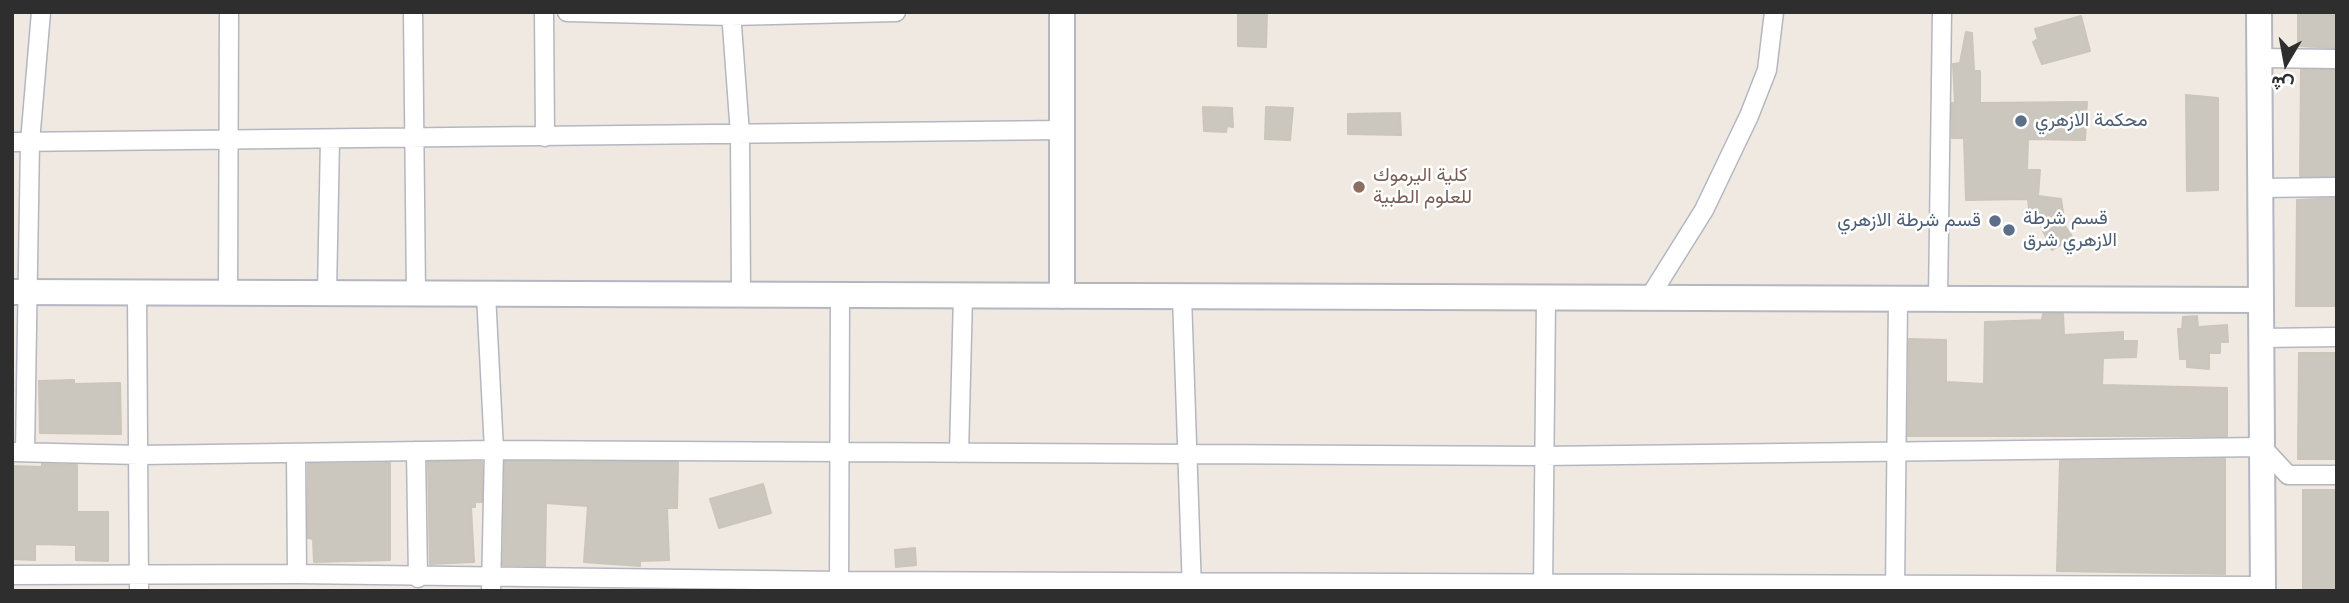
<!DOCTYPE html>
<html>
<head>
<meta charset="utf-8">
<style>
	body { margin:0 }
	#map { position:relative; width:2349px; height:603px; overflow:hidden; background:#efe9e1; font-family:"Space Grotesk",Vazirmatn,sans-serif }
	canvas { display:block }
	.frame { position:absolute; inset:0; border:14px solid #2e2e2e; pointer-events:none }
	.north { position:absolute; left:2251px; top:28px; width:70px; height:70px; -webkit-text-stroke:5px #fff; paint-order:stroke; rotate:190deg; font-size:19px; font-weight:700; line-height:28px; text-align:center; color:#2e2e2e }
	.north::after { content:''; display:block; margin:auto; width:24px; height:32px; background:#2e2e2e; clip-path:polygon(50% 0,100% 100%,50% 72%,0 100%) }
</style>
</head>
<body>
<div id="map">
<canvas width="2349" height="603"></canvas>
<div class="frame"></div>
<div class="north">ش</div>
</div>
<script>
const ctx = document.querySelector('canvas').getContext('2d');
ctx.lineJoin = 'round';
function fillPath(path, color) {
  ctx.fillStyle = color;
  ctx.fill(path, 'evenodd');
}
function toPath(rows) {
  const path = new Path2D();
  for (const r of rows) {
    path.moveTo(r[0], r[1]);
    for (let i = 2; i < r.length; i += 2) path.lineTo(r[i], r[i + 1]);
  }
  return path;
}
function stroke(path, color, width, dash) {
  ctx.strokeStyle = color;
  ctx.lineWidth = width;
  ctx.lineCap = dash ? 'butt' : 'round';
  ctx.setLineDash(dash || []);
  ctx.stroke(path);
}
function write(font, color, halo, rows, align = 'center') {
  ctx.font = font + ' "Space Grotesk",Vazirmatn,sans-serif';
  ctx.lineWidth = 5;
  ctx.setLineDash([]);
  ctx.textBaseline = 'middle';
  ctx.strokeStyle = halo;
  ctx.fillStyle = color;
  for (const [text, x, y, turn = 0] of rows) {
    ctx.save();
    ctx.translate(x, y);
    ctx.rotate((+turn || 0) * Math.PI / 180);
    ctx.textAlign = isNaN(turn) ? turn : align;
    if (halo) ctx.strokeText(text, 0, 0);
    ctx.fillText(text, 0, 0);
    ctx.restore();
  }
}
const building = toPath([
	[1238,12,1267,12,1266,47,1238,46,1238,12],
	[2298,12,2337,12,2337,48,2298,46,2298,12],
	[2081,16,2090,51,2042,64,2033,42,2038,39,2035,29,2081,16],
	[1966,32,1972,33,1974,71,1980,71,1980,103,2087,102,2085,140,2028,139,2027,170,2040,170,2038,196,2061,199,2065,226,2073,238,2052,250,2040,224,2030,221,2028,199,1966,200,1964,138,1952,138,1952,103,1955,103,1953,64,1960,63,1966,32],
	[2301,70,2337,70,2337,176,2300,176,2301,70],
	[2186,95,2218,98,2218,190,2187,191,2186,95],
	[1203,107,1232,108,1233,127,1227,126,1226,132,1204,131,1203,107],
	[1266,107,1293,108,1290,140,1265,139,1266,107],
	[1400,113,1401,135,1348,134,1348,114,1400,113],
	[2337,198,2337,306,2296,306,2297,200,2337,198],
	[2043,314,2063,314,2064,335,2123,332,2123,341,2137,341,2136,357,2103,358,2102,385,2227,388,2227,436,1908,436,1909,339,1946,340,1946,382,1984,384,1985,322,2042,320,2043,314],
	[2197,316,2198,327,2227,325,2228,342,2220,342,2220,353,2209,353,2209,369,2187,367,2187,359,2180,359,2178,329,2182,329,2183,317,2197,316],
	[2299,353,2337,353,2337,459,2298,459,2299,353],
	[74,380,74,384,120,383,121,434,40,433,39,381,74,380],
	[2225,459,2225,574,2057,571,2060,461,2225,459],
	[505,461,678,462,677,508,667,508,669,560,640,561,640,566,584,562,588,506,546,503,545,566,503,565,505,461],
	[428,462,482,462,482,502,475,502,475,507,471,507,474,562,430,564,428,462],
	[390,463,390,560,314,562,313,539,308,538,308,464,390,463],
	[42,464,77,465,77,512,108,512,108,561,76,560,76,545,35,544,35,560,12,559,12,466,42,467,42,464],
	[763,484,771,513,719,528,710,499,763,484],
	[2303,490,2337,490,2337,591,2303,591,2303,490],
	[915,548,916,565,896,567,895,550,915,548]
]);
const street = toPath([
	[413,12,416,294],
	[544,12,545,137],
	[567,12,731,16,896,12],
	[731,12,740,134,741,295],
	[2260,58,2337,59],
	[12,142,1062,130],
	[2260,188,2337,187],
	[137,293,139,591],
	[228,293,229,12],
	[327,293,330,139],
	[486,294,494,450,491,591],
	[1182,296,1192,591],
	[1649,298,1704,210,1749,116,1767,70,1774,12],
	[1938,299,1942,12],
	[2261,338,2337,337],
	[416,451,418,578],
	[12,452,140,455,494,450,1543,456,2262,447,2288,475,2337,475],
	[25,452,30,142,41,12],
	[296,453,297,574],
	[959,453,963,296],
	[12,575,297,574,839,581,2263,586],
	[839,591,840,295],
	[1543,591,1546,298],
	[1895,591,1898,299]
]);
const secondary = toPath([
	[1062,12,1062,296],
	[2259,12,2263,591],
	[12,292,2261,300]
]);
const markers = [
	[2021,121,7,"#5c6f8a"],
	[1359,187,7,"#8d6e63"],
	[1995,221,7,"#5c6f8a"],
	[2009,230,7,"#5c6f8a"]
];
const serviceNames = [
	["محكمة الازهري",2035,121],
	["قسم شرطة",2023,219],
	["الازهري شرق",2023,241],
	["قسم شرطة الازهري",1981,221,"right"]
];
const educationNames = [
	["كلية اليرموك",1373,176],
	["للعلوم الطبية",1373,198]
];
fillPath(building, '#cbc7bf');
stroke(building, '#cbc5ba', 2);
stroke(street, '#b4b7c1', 21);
stroke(secondary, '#b4b7c1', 28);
stroke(street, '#fff', 18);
stroke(secondary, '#fff', 24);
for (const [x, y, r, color] of markers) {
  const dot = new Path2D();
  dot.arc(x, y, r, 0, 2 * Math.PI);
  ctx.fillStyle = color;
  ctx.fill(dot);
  stroke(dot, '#fff', 2.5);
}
write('19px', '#4e5e75', '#fff', serviceNames, 'left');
write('19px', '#785e54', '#fff', educationNames, 'left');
</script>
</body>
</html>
